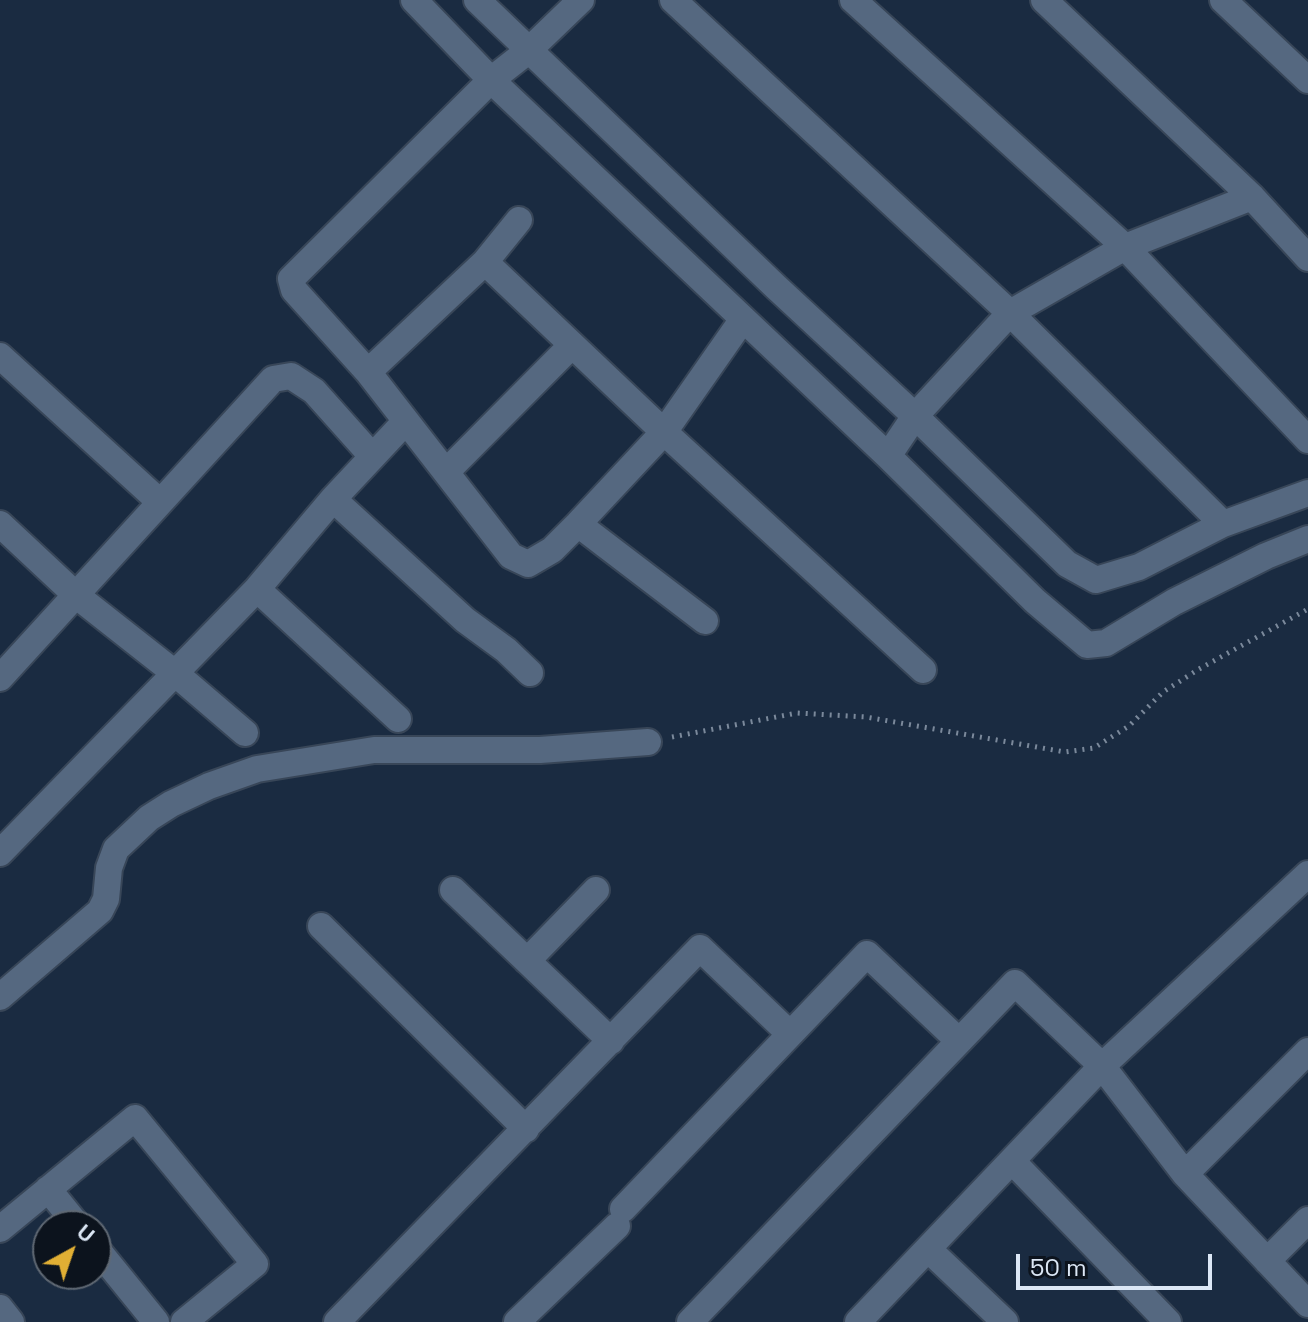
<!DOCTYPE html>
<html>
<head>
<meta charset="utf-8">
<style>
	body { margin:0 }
	#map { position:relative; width:1308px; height:1322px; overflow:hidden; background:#1a2b41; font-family:"Space Grotesk",sans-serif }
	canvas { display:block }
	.north { position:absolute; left:32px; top:1210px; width:80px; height:80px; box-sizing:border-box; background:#0c131d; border:2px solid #5f6873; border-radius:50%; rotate:40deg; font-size:22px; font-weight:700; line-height:32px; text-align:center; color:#dce7f5 }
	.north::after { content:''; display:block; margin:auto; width:28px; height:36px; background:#e1af34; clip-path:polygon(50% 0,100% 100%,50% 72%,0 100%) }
	.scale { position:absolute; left:1016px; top:1254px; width:196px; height:36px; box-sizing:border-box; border:4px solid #dce7f5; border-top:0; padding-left:10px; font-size:24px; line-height:28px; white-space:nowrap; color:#dce7f5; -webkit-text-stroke:6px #0c131d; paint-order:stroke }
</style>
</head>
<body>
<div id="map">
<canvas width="1308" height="1322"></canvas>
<div class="north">U</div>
<div class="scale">50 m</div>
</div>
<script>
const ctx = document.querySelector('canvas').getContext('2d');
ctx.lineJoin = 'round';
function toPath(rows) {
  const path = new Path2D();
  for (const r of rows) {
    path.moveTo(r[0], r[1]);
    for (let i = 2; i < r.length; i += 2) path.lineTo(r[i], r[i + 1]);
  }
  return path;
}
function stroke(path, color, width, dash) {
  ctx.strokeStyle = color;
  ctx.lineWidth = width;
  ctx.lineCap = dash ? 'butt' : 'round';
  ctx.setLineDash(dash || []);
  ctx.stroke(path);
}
const path = toPath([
	[672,737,797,713,866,717,1065,752,1094,748,1129,726,1163,692,1199,669,1308,609]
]);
const street = toPath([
	[414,0,491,80,888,456,1035,601,1087,645,1106,643,1174,602,1266,556,1308,539],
	[477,0,776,287,915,416,1067,564,1096,580,1139,567,1223,524,1308,493],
	[581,0,528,51,491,80,291,279,294,290,368,372,511,556,528,564,552,550,578,524,664,432,743,319],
	[673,0,1010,313,1223,524],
	[853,0,1125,247,1308,440],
	[1044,0,1252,197,1308,258],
	[1223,0,1308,80],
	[485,262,664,432,923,670],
	[0,356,160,502],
	[368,372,485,262,519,220],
	[888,456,915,416,1010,313,1125,247,1252,197],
	[446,472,572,345],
	[333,499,465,620,506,650,530,673],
	[0,524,77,596,176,674,245,733],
	[578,524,705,621],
	[257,589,398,719],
	[0,678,273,379,291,376,314,391,372,456],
	[0,853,257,589,333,499,406,421],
	[453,890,611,1041],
	[321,926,526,1129],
	[527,961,596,890],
	[0,997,100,911,106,899,109,868,116,849,149,818,171,804,209,786,257,769,374,750,540,750,648,742],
	[1012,1161,1168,1322],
	[1185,1174,1308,1051],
	[48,1189,78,1226],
	[623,1209,867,954,959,1041],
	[0,1229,135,1118,255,1264,184,1322],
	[96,1248,156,1322],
	[928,1249,1005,1322],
	[1267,1261,1308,1220],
	[0,1308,11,1322],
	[337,1322,700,948,790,1034],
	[517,1322,617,1226],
	[690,1322,1015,983,1102,1066,1185,1174,1308,1304],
	[858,1322,1102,1066,1308,874]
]);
stroke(street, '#384658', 30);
stroke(path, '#7b899b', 5, [2, 6]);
stroke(street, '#556880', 26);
</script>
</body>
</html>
